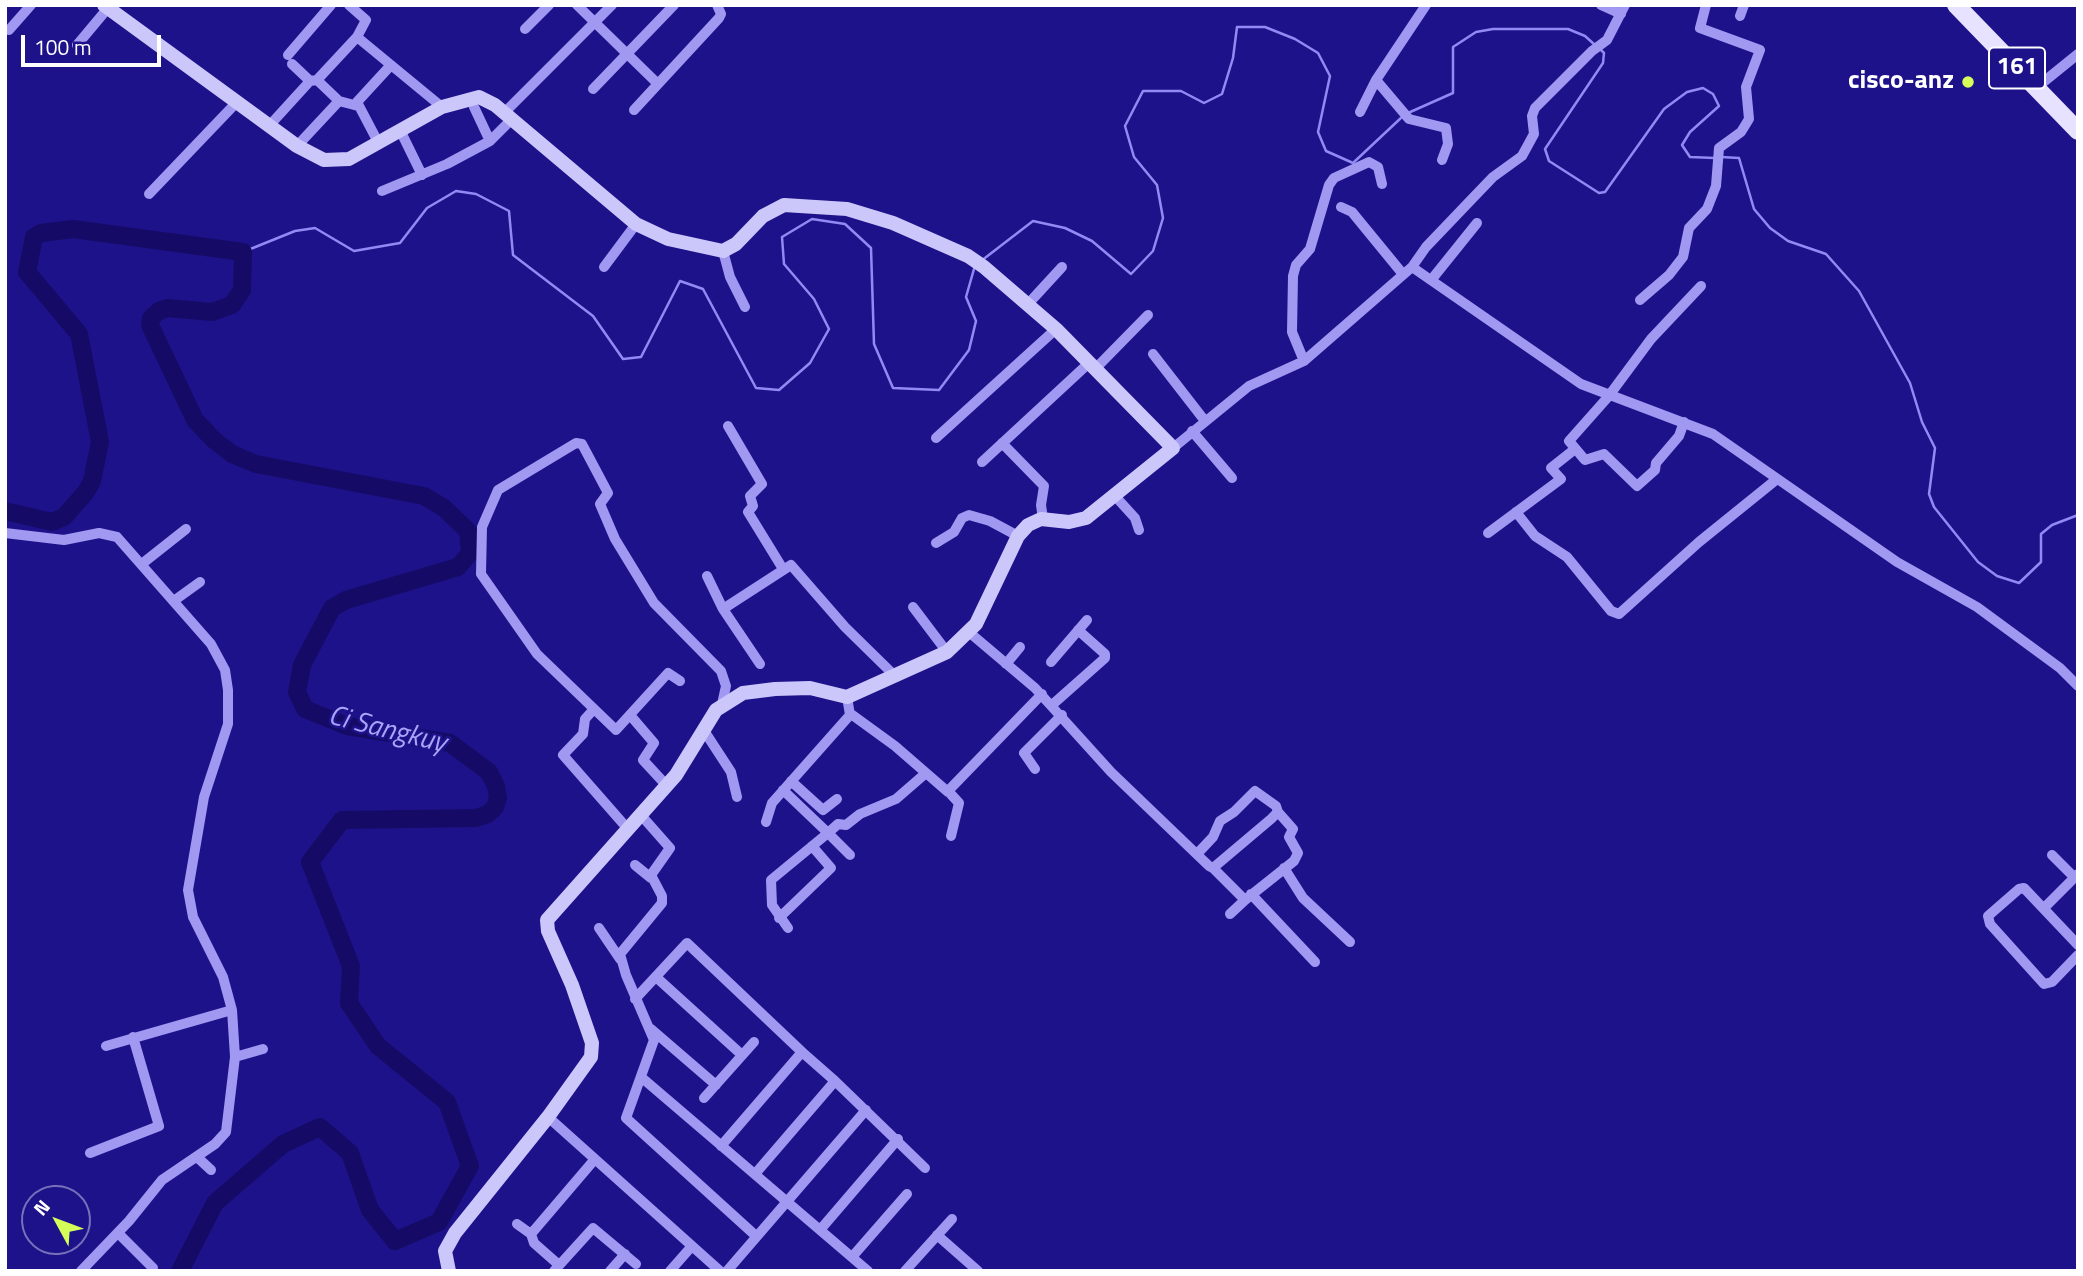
<!DOCTYPE html>
<html>
<head>
<meta charset="utf-8">
<style>
	body { margin:0 }
	#map { position:relative; width:2083px; height:1276px; overflow:hidden; background:#1e128a; font-family:"Titillium Web",sans-serif }
	canvas { display:block }
	.frame { position:absolute; inset:0; border:7px solid #fff; pointer-events:none }
	.north { position:absolute; left:21px; top:1185px; width:70px; height:70px; box-sizing:border-box; background:#1e128a; border:2px solid #7871b9; border-radius:50%; rotate:311deg; font-size:19px; font-weight:700; line-height:28px; text-align:center; color:#fff }
	.north::after { content:''; display:block; margin:auto; width:24px; height:32px; background:#d5ff58; clip-path:polygon(50% 0,100% 100%,50% 72%,0 100%) }
	.scale { position:absolute; left:21px; top:35px; width:140px; height:32px; box-sizing:border-box; border:4px solid #fff; border-top:0; padding-left:9px; font-size:21px; line-height:24px; white-space:nowrap; color:#fff; -webkit-text-stroke:5px #1e128a; paint-order:stroke }
</style>
</head>
<body>
<div id="map">
<canvas width="2083" height="1276"></canvas>
<div class="frame"></div>
<div class="north">N</div>
<div class="scale">100 m</div>
</div>
<script>
const ctx = document.querySelector('canvas').getContext('2d');
ctx.lineJoin = 'round';
function toPath(rows) {
  const path = new Path2D();
  for (const r of rows) {
    path.moveTo(r[0], r[1]);
    for (let i = 2; i < r.length; i += 2) path.lineTo(r[i], r[i + 1]);
  }
  return path;
}
function stroke(path, color, width, dash) {
  ctx.strokeStyle = color;
  ctx.lineWidth = width;
  ctx.lineCap = dash ? 'butt' : 'round';
  ctx.setLineDash(dash || []);
  ctx.stroke(path);
}
function write(font, color, halo, rows, align = 'center') {
  ctx.font = font + ' "Titillium Web",sans-serif';
  ctx.lineWidth = 5;
  ctx.setLineDash([]);
  ctx.textBaseline = 'middle';
  ctx.strokeStyle = halo;
  ctx.fillStyle = color;
  for (const [text, x, y, turn = 0] of rows) {
    ctx.save();
    ctx.translate(x, y);
    ctx.rotate((+turn || 0) * Math.PI / 180);
    ctx.textAlign = isNaN(turn) ? turn : align;
    if (halo) ctx.strokeText(text, 0, 0);
    ctx.fillText(text, 0, 0);
    ctx.restore();
  }
}
const stream = toPath([
	[1600,49,1604,53,1603,63,1545,149,1549,161,1599,193,1605,192,1664,109,1687,92,1703,88,1713,94,1719,106,1690,132,1682,145,1690,157,1715,158],
	[1408,113,1453,93,1453,47,1476,32,1493,29,1568,29,1585,36,1595,45],
	[1721,157,1739,158,1754,209,1770,228,1788,241,1826,254,1859,291,1910,383,1922,422,1935,448,1929,494,1934,507,1978,562,1997,576,2019,583,2041,562,2041,534,2052,525,2078,515],
	[243,252,295,231,315,228,354,251,400,243,427,208,456,191,476,194,509,211,513,255,593,316,623,359,641,357,680,281,703,289,756,388,779,390,810,363,829,329,814,299,784,264,782,237,812,219,845,224,871,248,874,344,893,388,939,390,969,350,976,321,966,297,974,269],
	[981,261,1033,221,1065,228,1092,241,1131,274,1153,251,1163,218,1157,185,1134,157,1125,126,1143,91,1181,91,1204,103,1222,94,1233,58,1237,27,1265,27,1295,39,1318,53,1330,76,1318,132,1326,151,1353,163,1402,117]
]);
const river = toPath([
	[5,511,52,522,64,517,86,492,92,481,100,442,79,334,27,272,34,237,41,233,73,229,243,252,242,290,232,305,212,312,167,308,159,311,151,318,150,325,195,420,214,440,232,454,256,464,424,496,444,508,468,531,470,553,458,567,346,600,332,608,302,665,297,692,305,709,347,726,450,743,489,772,496,786,498,798,495,807,488,814,476,818,342,820,310,862,351,966,349,1003,378,1046,447,1102,470,1166,439,1222,395,1241,370,1210,350,1153,320,1127,283,1144,215,1203,180,1271]
]);
const street = toPath([
	[349,5,366,20,357,37],
	[577,5,658,84,719,18,721,14,717,5],
	[1601,5,1621,14],
	[1740,16,1744,5],
	[525,29,549,5],
	[9,30,31,5],
	[77,45,108,8],
	[288,55,331,5],
	[292,64,310,81],
	[317,80,357,37,442,107],
	[1376,80,1409,119,1446,128,1448,144,1442,160],
	[2036,88,2078,54],
	[593,89,674,5],
	[474,107,490,141],
	[634,110,658,84],
	[1360,112,1376,80,1426,5],
	[504,113,612,5],
	[269,126,310,81,317,80,339,101,358,106],
	[400,130,422,175],
	[378,142,357,102,391,65],
	[297,146,339,101],
	[382,191,447,164,490,141,511,120],
	[149,194,236,103],
	[1341,207,1352,212,1402,273],
	[723,251,730,277,745,307],
	[604,267,636,224],
	[1412,267,1426,247,1469,202,1493,177,1522,156,1534,134,1532,116,1535,108,1592,51,1607,40,1625,5],
	[1432,279,1477,223],
	[1640,300,1669,275,1683,257,1689,228,1707,209,1716,186,1719,148,1741,132,1749,119,1746,87,1760,50,1700,28,1706,5],
	[1028,304,1062,267],
	[1153,354,1205,421],
	[1304,361,1292,332,1293,276,1296,265,1310,249,1329,185,1334,178,1369,162,1378,167,1382,184],
	[1097,367,1148,315],
	[1684,422,1679,436,1656,463,1655,470,1637,486,1604,454,1585,460,1569,441,1608,397,1651,339,1701,286],
	[728,426,762,484,750,496,753,506,748,512,783,569],
	[1192,431,1232,478],
	[936,438,1056,329],
	[1002,443,1044,486,1041,505,1043,519],
	[1173,448,1249,386,1304,361,1412,267,1581,384,1713,434,1897,562,1977,607,2060,668,2078,686],
	[982,462,1090,362],
	[1115,496,1135,518,1139,530],
	[1516,512,1535,536,1567,557,1611,611,1619,614,1699,542,1777,479],
	[5,533,64,540,99,533,117,537,211,644,225,670,228,690,228,724,204,797,188,890,193,917,223,977,232,1010,235,1057,226,1132,215,1144,162,1180,129,1221,81,1271],
	[1488,533,1561,479,1551,468,1575,449],
	[936,543,954,532,962,518,969,515,990,521,1018,536],
	[143,563,186,529],
	[707,576,723,609],
	[175,600,200,582],
	[913,607,947,652],
	[970,633,1035,688,1111,772,1209,866,1213,868,1271,819,1278,812,1276,806,1255,791,1234,812,1220,821,1213,837,1197,854],
	[1051,662,1087,620],
	[760,664,723,609,791,565,845,627,896,677],
	[1006,664,1020,647],
	[680,681,668,673,616,730,537,654,481,574,482,527,498,490,576,443,582,444,608,493,600,504,615,539,654,603,721,671,726,686,722,704],
	[1052,705,1105,658,1105,654,1078,630],
	[594,709,585,719,583,734,563,755,627,828],
	[851,714,895,746,948,792],
	[630,715,654,743,643,760,667,786],
	[703,729,731,772,737,797],
	[1035,769,1024,753,1062,715],
	[791,781,823,810,837,799],
	[783,790,828,833,771,880,772,905,788,928],
	[640,814,670,848,651,875,662,896,662,903,620,954,626,975,654,1040,626,1118,756,1236],
	[766,822,772,803,850,715,847,697],
	[951,836,959,803,948,791,1042,694],
	[850,855,828,833,838,824,846,825,860,814,896,799,926,773],
	[2052,855,2074,877],
	[635,865,651,878],
	[1213,868,1245,900,1294,861,1298,853,1289,837,1293,829,1278,812],
	[1284,868,1303,898,1350,942],
	[1251,894,1315,962],
	[2044,908,2078,874],
	[1230,914,1245,900],
	[779,918,831,868,812,846],
	[599,928,620,959],
	[2078,945,2024,888,2019,889,1988,916,1990,924,2044,984,2052,982,2078,955],
	[656,977,742,1055],
	[635,999,687,943,802,1052],
	[651,1029,716,1085],
	[106,1046,232,1010],
	[235,1057,263,1049],
	[641,1077,868,1271],
	[835,1081,925,1168],
	[704,1098,754,1042],
	[548,1117,720,1271],
	[721,1146,802,1052,835,1081,755,1174],
	[90,1153,159,1126,133,1037],
	[197,1157,211,1170],
	[517,1224,531,1234],
	[820,1230,898,1139],
	[118,1233,153,1268],
	[937,1235,978,1271],
	[852,1257,907,1194],
	[559,1265,534,1243,531,1234,595,1159],
	[554,1271,593,1228,636,1264],
	[610,1271,625,1254],
	[670,1271,692,1246],
	[727,1271,866,1110],
	[905,1271,952,1219]
]);
const secondary = toPath([
	[104,5,297,146,324,160,349,159,442,107,479,97,495,105,636,224,668,239,723,251,736,244,763,216,784,205,847,209,893,223,968,256,984,267,1056,329,1173,448,1086,518,1069,522,1041,519,1028,525,1018,536,976,624,947,652,847,697,810,688,775,689,743,693,716,710,676,775,547,920,548,931,572,985,592,1043,591,1057,548,1117,455,1233,445,1251,449,1271]
]);
const primary = toPath([
	[1956,5,2078,131]
]);
const markers = [
	[1968,82,7,"#d5ff58"]
];
const shields = [
	[2017,68,56]
];
const shieldNames = [
	["161",2017,68]
];
const poiNames = [
	["cisco-anz",1954,82]
];
const waterNames = [
	["Ci Sangkuy",387,731,14]
];
stroke(stream, '#928af4', 2.5);
stroke(river, '#150b66', 18);
stroke(street, '#a098f1', 10);
stroke(secondary, '#ccc7fb', 14);
stroke(primary, '#e6e2ff', 18);
for (const [x, y, r, color] of markers) {
  const dot = new Path2D();
  dot.arc(x, y, r, 0, 2 * Math.PI);
  ctx.fillStyle = color;
  ctx.fill(dot);
  stroke(dot, '#1e128a', 2.5);
}
for (const [x, y, w] of shields) {
  const box = new Path2D();
  box.roundRect(x - w / 2, y - 20.5, w, 41, 5);
  ctx.fillStyle = '#1e128a';
  ctx.fill(box);
  stroke(box, '#fff', 2);
}
write('bold 24px', '#fff', null, shieldNames);
write('bold 26px', '#fff', '#1e128a', poiNames, 'right');
write('italic 28px', '#aba4f8', '#1e128a', waterNames);
</script>
</body>
</html>
